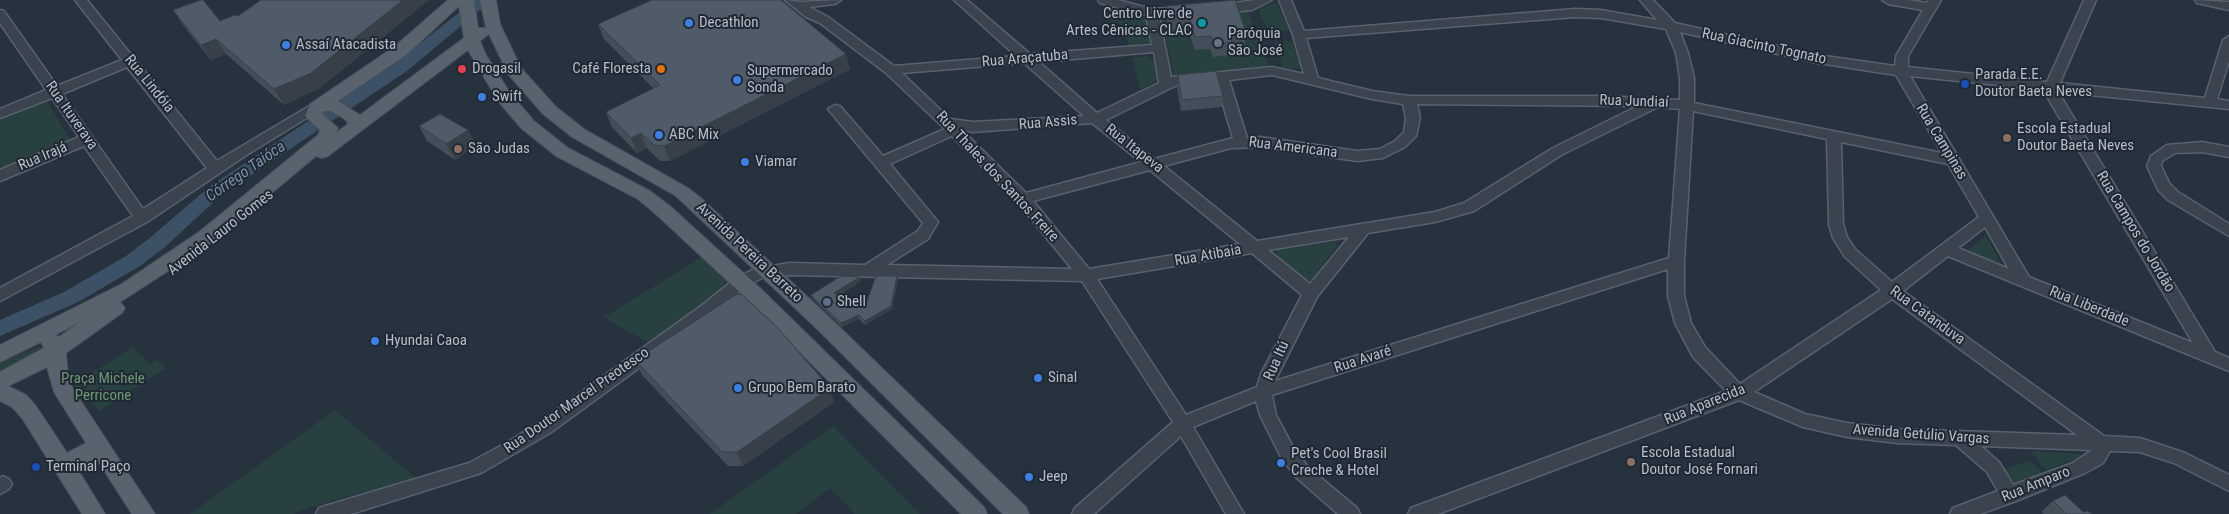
<!DOCTYPE html>
<html>
<head>
<meta charset="utf-8">
<style>
	body { margin:0 }
	canvas { display:block; background:#26323e }
</style>
</head>
<body>
<canvas width="2229" height="514"></canvas>
<script>
const ctx = document.querySelector('canvas').getContext('2d');
ctx.lineJoin = 'round';
function fillPath(path, color) {
  ctx.fillStyle = color;
  ctx.fill(path, 'evenodd');
}
function toPath(rows) {
  const path = new Path2D();
  for (const r of rows) {
    path.moveTo(r[0], r[1]);
    for (let i = 2; i < r.length; i += 2) path.lineTo(r[i], r[i + 1]);
  }
  return path;
}
function stroke(path, color, width, dash) {
  ctx.strokeStyle = color;
  ctx.lineWidth = width;
  ctx.lineCap = dash ? 'butt' : 'round';
  ctx.setLineDash(dash || []);
  ctx.stroke(path);
}
function write(font, color, halo, rows, align = 'center') {
  ctx.font = font + ' "Roboto Condensed",sans-serif';
  ctx.lineWidth = 4;
  ctx.setLineDash([]);
  ctx.textBaseline = 'middle';
  ctx.strokeStyle = halo;
  ctx.fillStyle = color;
  for (const [text, x, y, turn = 0] of rows) {
    ctx.save();
    ctx.translate(x, y);
    ctx.rotate((+turn || 0) * Math.PI / 180);
    ctx.textAlign = isNaN(turn) ? turn : align;
    if (halo) ctx.strokeText(text, 0, 0);
    ctx.fillText(text, 0, 0);
    ctx.restore();
  }
}
const green = toPath([
	[1102,2,1149,15,1154,45,1129,45,1121,24,1107,20],
	[1277,2,1289,31,1268,32,1258,9],
	[1247,10,1269,67,1174,75,1161,16],
	[1292,41,1301,69,1283,68,1275,42],
	[1147,56,1160,67,1163,78,1140,90,1132,58],
	[47,101,71,141,0,171,0,120],
	[1986,236,2001,263,1965,252],
	[1335,242,1337,246,1311,280,1304,280,1276,257,1277,250],
	[703,257,723,275,726,281,719,291,648,343,604,317],
	[40,346,43,349,41,352,0,373,0,362],
	[133,347,150,364,157,360,166,368,99,411,73,385],
	[335,410,417,479,340,498,292,514,190,514],
	[833,426,920,514,855,514,830,488,796,514,710,514],
	[2031,451,2080,454,2083,457,2063,463,2049,470,2042,466],
	[2031,461,2045,476,2013,485,2000,470]
]);
const river = toPath([
	[475,0,492,0,407,71,221,195,165,247,140,266,78,302,0,336,0,320,64,292,126,256,151,237,209,187,395,63,475,0]
]);
const minor = toPath([
	[75,0,87,0,217,161,311,105,321,105,323,108,248,154,147,222,0,301,0,288,133,216,84,146,0,181,0,170,79,137,52,98,0,118,0,109,46,90,0,23,0,10,4,11,57,86,122,60,75,0],
	[127,67,207,168,143,209,62,94,127,67],
	[785,0,801,2,841,0,835,4,809,7,828,17,894,66,1016,56,954,0,967,0,1030,54,1152,45,1146,15,1100,3,1098,0,1118,0,1152,9,1186,7,1192,11,1190,14,1159,16,1171,77,1272,67,1304,74,1293,35,1279,0,1291,0,1304,31,1575,9,1601,10,1657,20,1640,0,1653,0,1675,23,1818,55,1895,66,1896,56,1923,10,1888,4,1882,0,1908,0,1927,3,1929,0,1941,0,1908,56,1908,67,2047,82,2084,0,2096,0,2060,83,2205,98,2223,40,2229,36,2229,61,2217,99,2229,101,2229,109,2060,92,2063,100,2215,352,2229,358,2229,371,1948,256,1903,291,2104,436,2140,438,2185,453,2229,475,2229,491,2174,463,2140,452,2110,451,2103,463,2085,473,2016,501,1980,514,1950,514,1953,508,1998,491,1987,472,1956,445,1897,443,1847,437,1803,427,1739,400,1438,514,1408,514,1411,508,1726,391,1693,357,1675,323,1668,296,1668,269,1272,395,1276,415,1294,449,1309,468,1357,508,1360,514,1338,514,1297,478,1282,459,1260,415,1256,401,1193,427,1244,514,1226,514,1181,436,1094,514,1072,514,1075,508,1173,422,1082,281,790,275,762,278,746,286,713,314,550,433,481,473,351,514,316,514,319,508,325,506,469,463,506,443,538,423,701,306,736,278,754,269,790,263,865,265,918,231,923,223,828,109,835,105,840,106,883,156,945,129,886,73,820,23,806,17,785,0],
	[1575,17,1601,18,1666,29,1676,53,1680,78,1680,100,1604,96,1409,96,1372,91,1318,78,1306,38,1575,17],
	[1680,32,1818,63,1896,75,1942,153,1694,103,1694,78,1688,53,1680,32],
	[1154,52,1159,83,1097,113,1039,62,1154,52],
	[1024,63,1084,116,973,122,950,119,902,73,1024,63],
	[1272,75,1372,99,1403,104,1406,118,1404,132,1395,141,1380,149,1357,151,1260,137,1247,138,1229,80,1272,75],
	[1910,76,2046,90,2049,100,2193,343,2029,277,1910,76],
	[1216,81,1233,138,1154,159,1106,120,1177,85,1216,81],
	[1417,104,1638,106,1553,148,1464,203,1435,212,1257,241,1164,166,1231,148,1260,147,1357,161,1383,158,1405,147,1416,136,1420,118,1417,104],
	[1658,107,1680,109,1669,258,1275,381,1317,297,1368,233,1435,222,1474,211,1563,154,1658,107],
	[1693,111,1827,139,1829,224,1833,238,1845,257,1881,290,1740,384,1705,347,1691,323,1684,296,1684,261,1693,111],
	[1092,123,1141,162,1026,193,962,130,973,132,1092,123],
	[952,136,1018,203,1072,269,887,265,928,239,938,222,890,164,952,136],
	[1841,142,1948,164,1979,217,1892,282,1855,249,1847,237,1843,224,1841,142],
	[1150,170,1240,244,1089,269,1033,201,1150,170],
	[1985,227,2009,269,1958,248,1985,227],
	[1349,237,1310,284,1268,250,1349,237],
	[1252,253,1302,295,1261,374,1257,387,1186,415,1097,279,1252,253],
	[1892,299,2077,435,1897,429,1847,423,1805,414,1754,392,1892,299],
	[1981,446,2092,450,2073,463,2013,485,1999,462,1981,446],
	[1256,0,1272,0,1252,10,1219,13,1213,9,1219,5,1256,0],
	[2195,0,2229,2,2229,10,2197,3,2195,0],
	[2202,142,2229,147,2229,157,2202,152,2175,153,2162,161,2161,166,2169,183,2178,192,2229,224,2229,236,2168,200,2158,190,2147,166,2151,156,2167,145,2202,142],
	[3,476,9,479,12,484,9,489,0,494,0,478,3,476]
]);
const major = toPath([
	[448,0,474,0,478,28,486,28,480,0,496,0,500,24,521,68,555,106,584,129,688,188,701,198,828,316,1026,507,1029,514,1003,514,814,326,676,196,572,137,543,114,508,74,489,34,480,41,486,55,510,93,534,121,568,148,650,191,670,206,761,289,984,507,987,514,961,514,747,299,658,216,638,199,556,156,522,129,498,101,468,50,328,156,322,158,316,156,213,242,120,302,125,308,122,313,66,353,68,376,73,389,155,514,132,514,96,458,77,468,105,514,82,514,22,418,12,407,0,401,0,372,44,348,41,342,0,362,0,345,120,285,199,232,318,135,320,130,305,116,310,104,394,47,448,0],
	[459,6,464,38,360,115,338,101,406,55,459,6],
	[323,111,331,111,346,120,348,124,336,133,338,128,322,114,323,111],
	[80,322,59,337,55,335,80,322],
	[47,367,54,392,86,443,67,453,36,406,26,395,8,386,47,367]
]);
const wall = toPath([
	[1167,6,1246,32,1245,45,1232,47,1231,55,1213,57,1210,49,1195,50,1188,30,1170,31,1167,19],
	[173,10,220,21,238,16,320,88,284,105,226,54,211,60,183,25],
	[598,24,850,69,670,161,660,161,647,148,637,153,612,127,606,112,654,89,604,39],
	[1178,75,1223,96,1222,107,1181,111,1177,87],
	[419,126,468,130,476,145,455,160,427,141],
	[898,279,892,309,865,325,859,319,842,327,812,298,811,295,861,281,838,296,846,302,867,301],
	[635,360,834,402,743,466,728,466,642,375],
	[2053,501,2083,512,2092,514,2044,514,2041,512]
]);
const shadedWall = toPath([
	[403,0,429,0,320,88,284,105,274,89],
	[216,39,226,54,211,60,201,45],
	[846,54,850,69,670,161,664,146],
	[468,130,476,145,455,160,446,144],
	[641,133,647,148,637,153,631,138],
	[897,276,898,279,892,309,865,325,865,321],
	[860,277,861,281,835,297,834,293],
	[859,315,859,319,842,327,841,323],
	[830,388,834,402,743,466,737,452]
]);
const building = toPath([
	[201,0,203,0,220,21,235,15,238,16,261,0,403,0,311,73,274,89,216,39,201,45,173,10,201,0],
	[652,0,781,0,846,54,664,146,654,145,641,133,631,138,606,112,660,85,598,24,652,0],
	[1235,0,1246,32,1229,34,1232,42,1214,44,1211,36,1195,37,1189,16,1170,18,1167,6,1235,0],
	[1216,71,1223,96,1182,100,1178,75,1216,71],
	[440,114,468,130,446,144,419,126,440,114],
	[841,276,860,277,834,293,846,302,867,301,876,276,897,276,891,306,865,321,859,315,841,323,811,295,841,276],
	[737,294,742,295,777,327,830,388,737,452,722,452,635,360,737,294],
	[2065,495,2083,512,2088,511,2092,514,2067,514,2053,501,2065,495]
]);
const markers = [
	[689,23,5,"#3f7fe0"],
	[1202,23,5,"#0f9aa8"],
	[1218,43,5,"#6b7280"],
	[286,45,5,"#3f7fe0"],
	[462,69,5,"#e0444e"],
	[661,69,5,"#e8710a"],
	[737,80,5,"#3f7fe0"],
	[1965,84,5,"#1a4fb4"],
	[482,97,5,"#3f7fe0"],
	[659,135,5,"#3f7fe0"],
	[2007,138,5,"#8d6e63"],
	[458,149,5,"#8d6e63"],
	[745,162,5,"#3f7fe0"],
	[827,302,5,"#5c6f8a"],
	[375,341,5,"#3f7fe0"],
	[1038,378,5,"#3f7fe0"],
	[738,388,5,"#3f7fe0"],
	[1631,462,5,"#8d6e63"],
	[1281,463,5,"#3f7fe0"],
	[36,467,5,"#1a4fb4"],
	[1029,477,5,"#3f7fe0"]
];
const poiNames = [
	["Centro Livre de",1192,14,"right"],
	["Artes Cênicas - CLAC",1192,31,"right"],
	["Decathlon",699,23],
	["Paróquia",1228,34],
	["São José",1228,51],
	["Assaí Atacadista",296,45],
	["Drogasil",472,69],
	["Café Floresta",651,69,"right"],
	["Supermercado",747,71],
	["Sonda",747,88],
	["Parada E.E.",1975,75],
	["Doutor Baeta Neves",1975,92],
	["Swift",492,97],
	["Escola Estadual",2017,129],
	["Doutor Baeta Neves",2017,146],
	["ABC Mix",669,135],
	["São Judas",468,149],
	["Viamar",755,162],
	["Shell",837,302],
	["Hyundai Caoa",385,341],
	["Sinal",1048,378],
	["Grupo Bem Barato",748,388],
	["Escola Estadual",1641,453],
	["Doutor José Fornari",1641,470],
	["Pet's Cool Brasil",1291,454],
	["Creche & Hotel",1291,471],
	["Terminal Paço",46,467],
	["Jeep",1039,477]
];
const streetNames = [
	["Rua Giacinto Tognato",1764,47,12],
	["Rua Araçatuba",1025,59,-5],
	["Rua Lindóia",149,84,51],
	["Rua Jundiaí",1634,102,2],
	["Rua Ituverava",71,116,55],
	["Rua Assis",1048,123,-5],
	["Rua Campinas",1941,142,59],
	["Rua Americana",1293,148,7],
	["Rua Itapeva",1134,149,38],
	["Rua Irajá",43,157,-23],
	["Rua Thales dos Santos Freire",997,177,47],
	["Rua Campos do Jordão",2135,232,59],
	["Avenida Lauro Gomes",221,233,-38],
	["Avenida Pereira Barreto",749,253,43],
	["Rua Atibaia",1208,256,-10],
	["Rua Liberdade",2089,307,22],
	["Rua Catanduva",1927,316,36],
	["Rua Avaré",1363,360,-18],
	["Rua Itú",1277,361,-66],
	["Rua Doutor Marcel Preotesco",577,401,-35],
	["Rua Aparecida",1705,405,-22],
	["Avenida Getúlio Vargas",1921,435,4],
	["Rua Amparo",2036,485,-22]
];
const parkNames = [
	["Praça Michele",103,379],
	["Perricone",103,396]
];
const waterNames = [
	["Córrego Taióca",246,172,-35]
];
fillPath(green, '#294040');
fillPath(river, '#3c5166');
stroke(minor, '#58616c', 3);
stroke(major, '#464f5a', 2);
fillPath(minor, '#3a434e');
fillPath(major, '#58636e');
fillPath(wall, '#444e59');
fillPath(shadedWall, '#374049');
fillPath(building, '#4f5b68');
stroke(building, '#374049', 1);
for (const [x, y, r, color] of markers) {
  const dot = new Path2D();
  dot.arc(x, y, r, 0, 2 * Math.PI);
  ctx.fillStyle = color;
  ctx.fill(dot);
  stroke(dot, '#1f2833', 2);
}
write('15px', '#b6bec9', '#1f2833', poiNames, 'left');
write('15px', '#b6bec9', '#1f2833', streetNames);
write('15px', '#6e9875', '#1f2833', parkNames);
write('italic 16px', '#7891aa', '#1f2833', waterNames);
</script>
</body>
</html>
